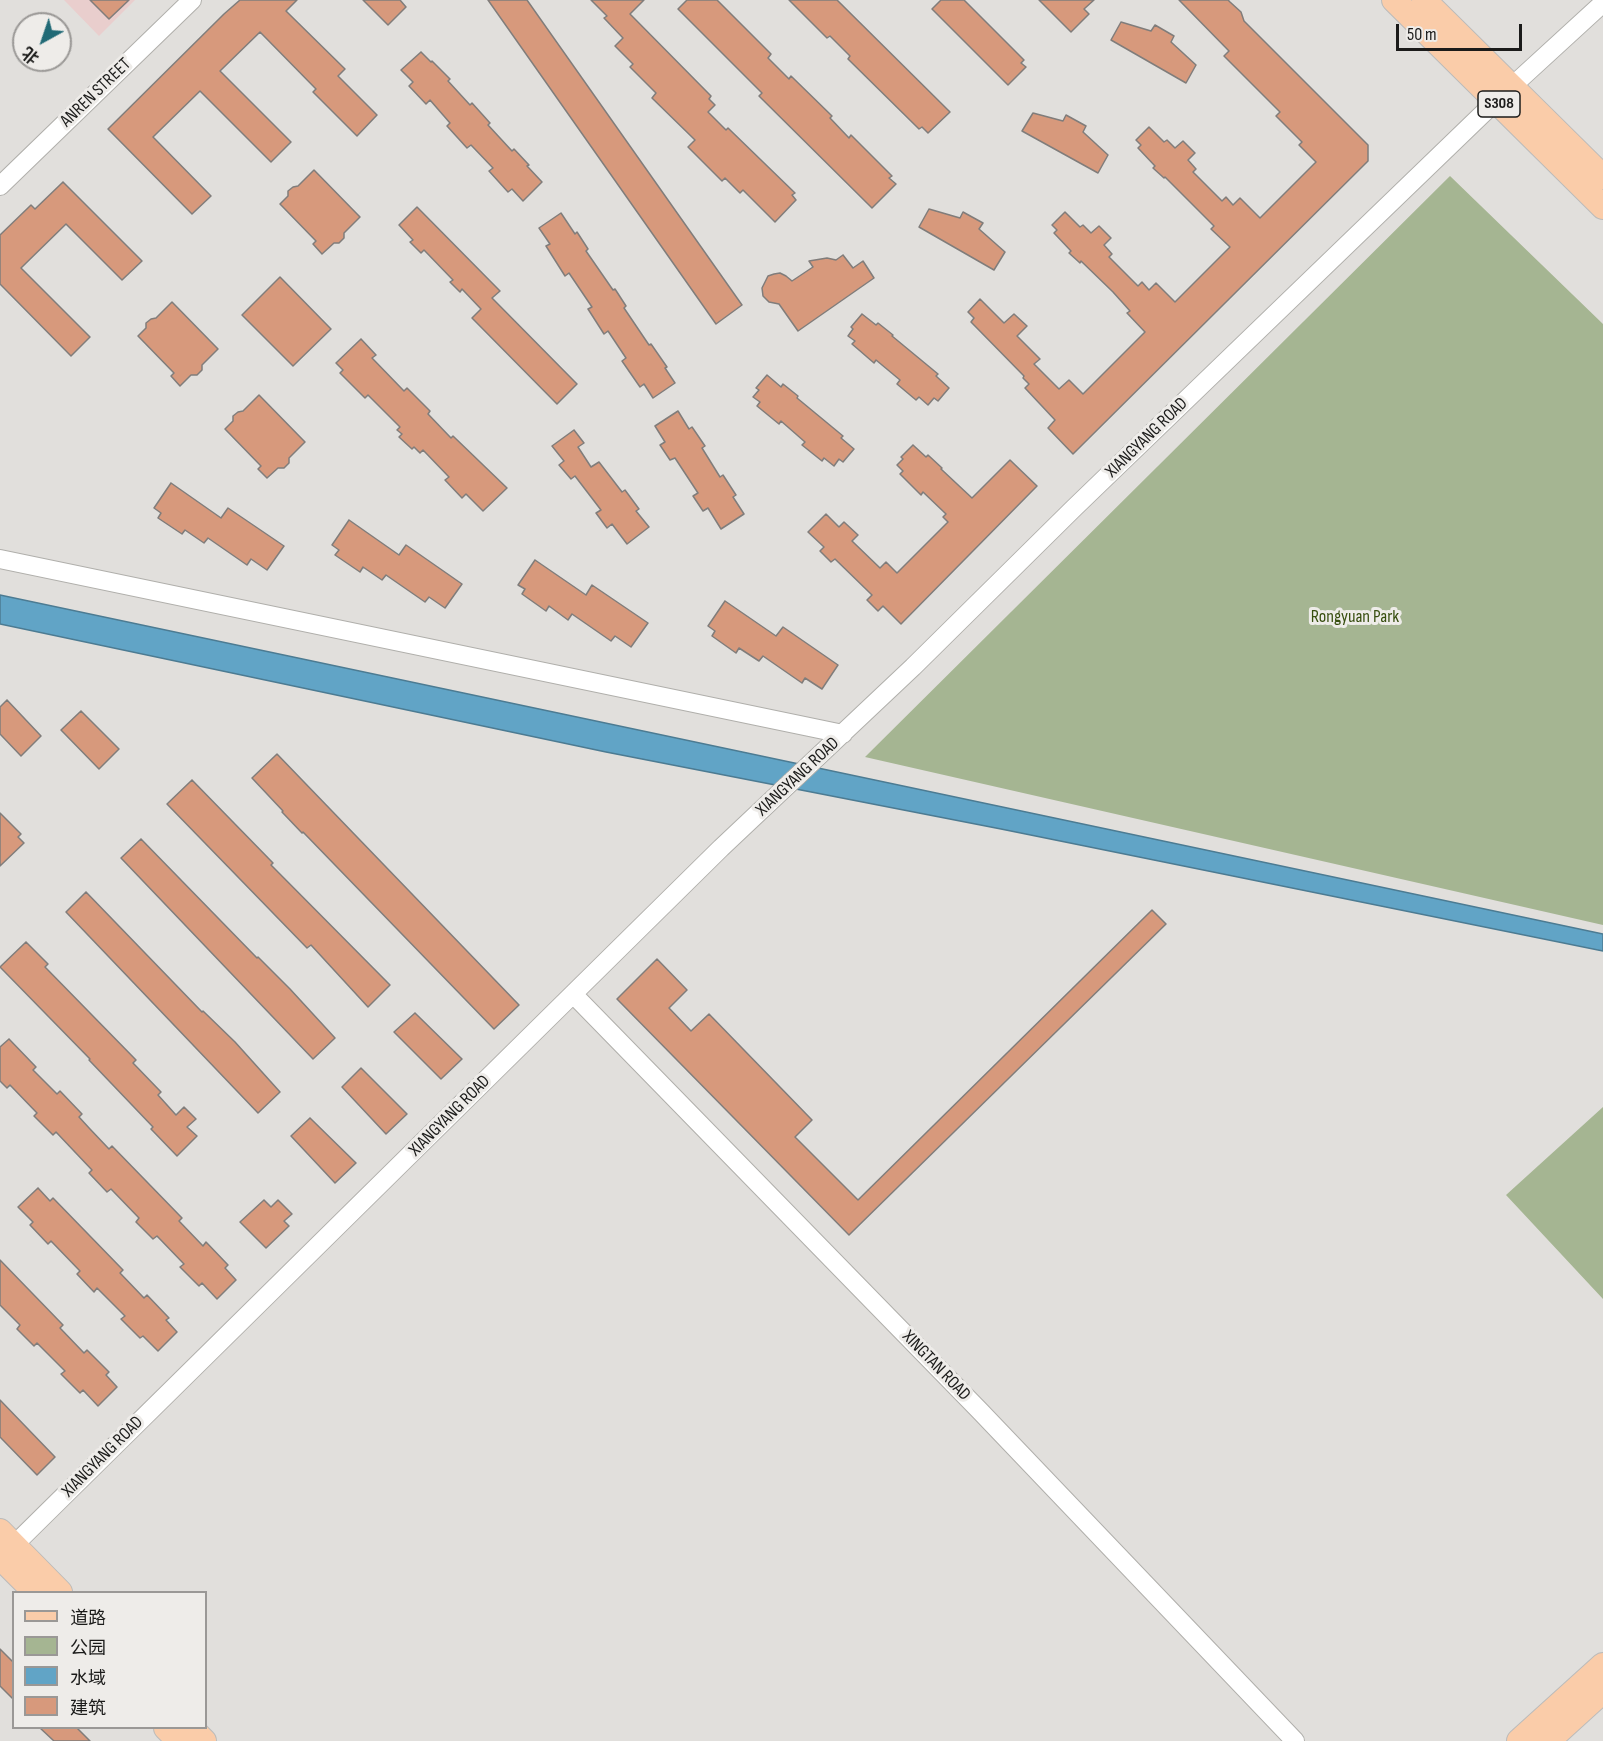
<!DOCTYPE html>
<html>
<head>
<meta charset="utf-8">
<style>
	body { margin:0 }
	#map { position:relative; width:1603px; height:1741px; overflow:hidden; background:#e1dfdc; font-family:"Sofia Sans Condensed","Noto Sans SC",sans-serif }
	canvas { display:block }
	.legend { position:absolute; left:12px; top:1591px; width:195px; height:138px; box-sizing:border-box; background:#eeece9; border:2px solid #9a9896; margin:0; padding:8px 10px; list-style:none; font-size:18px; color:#1b1b1a }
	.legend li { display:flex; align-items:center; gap:12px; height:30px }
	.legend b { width:30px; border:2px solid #9a9896 }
	.north { position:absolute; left:12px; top:12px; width:60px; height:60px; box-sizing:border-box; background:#eeece9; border:2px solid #9a9896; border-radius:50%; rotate:220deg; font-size:16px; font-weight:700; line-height:24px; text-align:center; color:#1b1b1a }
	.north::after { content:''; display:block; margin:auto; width:21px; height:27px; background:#216a76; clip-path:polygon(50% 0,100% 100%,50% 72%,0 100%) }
	.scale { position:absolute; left:1396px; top:24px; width:126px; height:27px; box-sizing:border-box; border:3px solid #1b1b1a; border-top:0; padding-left:8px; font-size:18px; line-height:21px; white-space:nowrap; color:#1b1b1a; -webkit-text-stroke:4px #eeece9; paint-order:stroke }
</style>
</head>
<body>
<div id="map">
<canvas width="1603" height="1741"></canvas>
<ul class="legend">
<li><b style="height:8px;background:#facca9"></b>道路</li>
<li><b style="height:16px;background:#a5b592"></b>公园</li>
<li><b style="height:16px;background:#61a4c6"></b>水域</li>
<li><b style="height:16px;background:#d7997c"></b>建筑</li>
</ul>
<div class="north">北</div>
<div class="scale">50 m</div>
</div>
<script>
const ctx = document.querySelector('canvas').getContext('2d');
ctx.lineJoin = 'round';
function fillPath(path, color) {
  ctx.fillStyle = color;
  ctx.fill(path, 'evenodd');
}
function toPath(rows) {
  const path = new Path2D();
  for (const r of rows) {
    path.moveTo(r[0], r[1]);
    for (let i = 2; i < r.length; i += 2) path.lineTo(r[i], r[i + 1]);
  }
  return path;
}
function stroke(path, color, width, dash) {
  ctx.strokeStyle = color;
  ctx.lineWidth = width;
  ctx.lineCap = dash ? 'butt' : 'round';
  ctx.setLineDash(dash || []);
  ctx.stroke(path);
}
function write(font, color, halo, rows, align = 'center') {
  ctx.font = font + ' "Sofia Sans Condensed",sans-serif';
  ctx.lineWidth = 6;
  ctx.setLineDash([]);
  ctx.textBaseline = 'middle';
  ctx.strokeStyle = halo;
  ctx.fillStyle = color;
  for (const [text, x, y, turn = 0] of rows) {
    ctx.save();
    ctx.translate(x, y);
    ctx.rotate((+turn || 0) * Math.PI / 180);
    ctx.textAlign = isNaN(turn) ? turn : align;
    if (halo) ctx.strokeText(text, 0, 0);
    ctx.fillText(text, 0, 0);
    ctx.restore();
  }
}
const education = toPath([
	[64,0,135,0,99,36]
]);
const green = toPath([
	[1450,176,1603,324,1603,925,865,757],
	[1603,1107,1603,1299,1506,1195]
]);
const water = toPath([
	[0,595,1603,934,1603,951,1001,829,606,752,0,624,0,595]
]);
const building = toPath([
	[90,0,129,0,109,19,90,0],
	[240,0,297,0,286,11,345,69,338,76,377,115,357,136,313,92,316,89,260,32,220,71,291,142,271,162,200,91,153,137,211,196,192,214,108,129,224,14,240,0],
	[363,0,400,0,406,7,388,25,363,0],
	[488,0,527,0,742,305,716,324,488,0],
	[591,0,644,0,630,14,711,96,709,99,715,105,708,112,726,130,728,128,795,193,792,195,796,200,775,222,743,190,740,193,725,178,722,181,688,147,695,140,652,98,656,93,630,67,633,64,615,46,623,38,604,18,607,16,591,0],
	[687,0,717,0,771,54,768,58,789,79,791,76,832,116,830,118,849,138,851,135,892,176,889,178,896,184,872,208,759,96,762,93,678,9,687,0],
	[789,0,837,0,950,112,928,133,922,127,919,129,848,59,850,56,830,36,827,38,789,0],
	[941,0,964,0,1024,60,1021,63,1026,67,1008,85,932,9,941,0],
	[1039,0,1094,0,1084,9,1089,14,1071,32,1039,0],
	[1179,0,1228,0,1230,2,1241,12,1244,21,1368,145,1368,161,1073,454,1048,428,1055,420,1025,388,1029,384,1023,378,1024,376,971,322,974,318,968,312,980,299,1004,323,1014,314,1027,326,1017,336,1040,359,1034,364,1059,389,1069,380,1083,394,1145,332,1127,313,1130,311,1113,292,1081,261,1080,263,1069,253,1071,251,1054,233,1057,230,1052,225,1065,212,1080,227,1083,225,1091,233,1099,226,1111,238,1104,245,1112,254,1109,257,1138,286,1142,282,1149,290,1156,283,1175,302,1230,247,1211,229,1214,226,1165,177,1164,178,1153,168,1155,166,1138,148,1141,145,1136,140,1149,127,1164,142,1167,140,1175,148,1183,141,1195,153,1188,160,1196,169,1193,172,1222,201,1226,197,1233,205,1240,198,1260,218,1316,162,1299,145,1302,142,1276,116,1280,112,1224,56,1229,51,1179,0],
	[1121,22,1151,31,1155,25,1174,36,1171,42,1196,65,1186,83,1111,40,1121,22],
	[421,52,431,62,432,61,450,79,448,81,470,105,472,103,490,123,488,125,512,151,514,149,529,165,527,166,542,182,523,201,512,189,508,192,489,171,493,168,471,145,467,148,447,126,450,123,430,100,426,104,409,86,413,82,401,70,421,52],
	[1033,113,1063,121,1066,115,1086,126,1083,132,1108,155,1098,173,1022,131,1033,113],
	[314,170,360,217,344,233,344,238,339,243,334,243,322,254,313,244,316,241,280,204,288,196,288,191,293,187,298,186,314,170],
	[63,182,142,261,122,280,66,224,21,268,90,337,71,356,0,284,0,235,31,205,35,209,63,182],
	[417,207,500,291,492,298,577,384,557,404,472,318,481,309,462,289,460,292,450,282,453,280,424,250,421,253,410,242,413,240,399,225,417,207],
	[929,209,960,218,963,212,983,223,979,229,1005,252,994,270,919,227,929,209],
	[561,213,575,234,577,232,588,249,586,251,613,290,615,289,626,306,624,308,649,345,651,344,667,367,665,368,675,383,653,398,644,384,640,387,622,361,626,358,608,331,604,334,588,309,592,307,569,273,565,276,546,246,550,244,539,228,561,213],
	[843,255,853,268,863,261,874,278,798,331,779,304,769,302,763,296,762,288,768,276,774,274,780,273,786,276,792,281,813,267,809,261,827,258,836,260,843,255],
	[280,277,331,329,293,366,242,315,280,277],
	[172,302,218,349,202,365,202,370,197,375,191,375,180,386,171,376,174,373,138,336,146,328,146,323,151,319,156,318,172,302],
	[862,314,876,325,878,323,893,335,892,336,938,374,936,376,949,388,938,401,934,398,928,405,919,397,916,400,897,384,900,380,876,360,874,363,852,344,855,341,848,336,853,329,851,327,862,314],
	[361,339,376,355,372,358,404,391,407,388,430,411,428,414,451,438,453,436,507,488,483,511,466,494,462,498,445,480,449,477,423,450,420,453,414,447,412,449,399,437,402,434,397,430,400,427,368,395,365,398,340,373,343,370,336,363,361,339],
	[767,375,781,387,783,384,798,396,797,398,843,436,841,438,854,449,843,462,839,459,834,466,824,458,822,461,802,445,805,442,781,421,779,424,757,406,760,402,753,397,759,390,756,388,767,375],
	[259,395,305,442,289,458,289,463,284,468,278,468,267,478,258,469,261,466,225,429,233,421,233,416,238,412,243,411,259,395],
	[678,411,689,429,692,427,705,446,702,448,720,477,723,475,736,495,733,497,744,514,721,529,708,508,703,511,693,496,698,493,675,458,670,460,660,445,665,442,655,426,678,411],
	[574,430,584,443,578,447,591,467,599,462,622,492,625,490,639,509,636,511,649,527,627,544,612,524,607,528,596,513,601,510,575,476,571,479,559,465,564,461,552,446,574,430],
	[913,445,926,457,928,455,942,468,941,469,972,498,1010,460,1037,486,901,624,883,606,878,611,867,600,872,595,835,559,831,562,820,551,824,547,808,532,826,514,839,527,844,522,858,535,852,541,880,568,886,562,897,573,948,522,943,517,946,514,923,492,921,495,900,474,903,471,897,465,903,459,901,457,913,445],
	[171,483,221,518,228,508,284,546,267,570,251,559,247,565,208,538,204,543,185,530,182,534,158,518,161,513,154,508,171,483],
	[349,520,399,555,406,545,462,584,445,608,429,597,425,602,386,575,382,580,363,567,360,572,335,555,339,550,332,545,349,520],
	[535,560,586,595,592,585,648,623,631,647,615,636,611,641,572,614,568,620,549,606,546,611,522,594,525,589,518,585,535,560],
	[725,601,776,636,783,627,838,665,822,689,805,678,802,683,763,656,759,661,739,648,736,653,712,636,715,631,708,626,725,601],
	[7,700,41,736,21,756,0,734,0,707,7,700],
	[81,711,119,749,99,769,61,730,81,711],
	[277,754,519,1005,494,1029,303,832,302,833,282,812,283,811,252,778,277,754],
	[192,780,273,863,271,865,390,985,368,1007,311,945,307,948,167,804,192,780],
	[0,813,21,834,18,837,24,843,0,866,0,813],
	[141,839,257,958,258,957,290,989,335,1038,313,1059,121,858,141,839],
	[86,892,202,1012,203,1011,235,1042,280,1092,258,1113,66,912,86,892],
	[1152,910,1166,924,849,1235,617,999,657,959,687,990,669,1008,691,1031,709,1014,812,1120,795,1137,858,1200,1152,910],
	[26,942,48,964,45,967,136,1060,133,1063,161,1092,158,1095,176,1115,184,1107,196,1119,187,1127,197,1136,177,1156,151,1129,153,1127,89,1060,90,1059,0,967,26,942],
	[415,1013,462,1059,441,1079,394,1032,415,1013],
	[9,1039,36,1067,33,1070,57,1094,60,1091,82,1114,79,1117,90,1129,109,1149,112,1146,182,1218,179,1221,203,1246,206,1242,228,1265,225,1268,236,1280,217,1299,202,1283,199,1286,180,1267,184,1264,157,1236,153,1239,136,1222,139,1218,111,1189,107,1192,89,1173,92,1170,56,1132,53,1135,34,1116,37,1113,10,1085,7,1088,0,1081,0,1047,9,1039],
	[361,1068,407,1114,386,1134,342,1087,361,1068],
	[310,1118,356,1163,335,1183,291,1136,310,1118],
	[38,1188,50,1201,53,1198,123,1270,120,1273,144,1298,147,1295,169,1318,166,1320,177,1332,158,1351,143,1336,140,1338,121,1319,125,1316,97,1288,94,1292,77,1274,80,1271,51,1241,48,1244,30,1225,33,1222,18,1207,38,1188],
	[264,1200,271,1207,278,1200,292,1214,284,1221,289,1226,266,1248,240,1222,264,1200],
	[0,1260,63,1325,60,1328,84,1353,87,1350,109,1372,106,1375,117,1387,98,1406,83,1390,80,1393,61,1374,65,1371,37,1343,34,1346,17,1329,20,1325,0,1305,0,1260],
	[0,1400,55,1457,37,1475,0,1437,0,1400],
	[0,1649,14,1663,14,1700,0,1686,0,1649],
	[40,1728,77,1728,90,1741,54,1741,40,1728]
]);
const minor = toPath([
	[0,186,192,0],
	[0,559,843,734],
	[573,994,980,1411,1295,1741],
	[6,1553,721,848,913,667,1074,508,1496,101,1603,3]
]);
const major = toPath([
	[1394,0,1603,207],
	[1424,0,1603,177],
	[0,1531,60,1592],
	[0,1557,35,1592],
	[166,1728,179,1741],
	[191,1728,204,1741],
	[1519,1741,1603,1665],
	[1548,1741,1603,1691]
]);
const shields = [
	[1499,104,42]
];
const shieldNames = [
	["S308",1499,104]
];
const streetNames = [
	["ANREN STREET",96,93,-44],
	["XIANGYANG ROAD",1147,438,-44],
	["XIANGYANG ROAD",798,777,-43],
	["XIANGYANG ROAD",450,1116,-45],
	["XINGTAN ROAD",936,1366,46],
	["XIANGYANG ROAD",103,1457,-45]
];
const parkNames = [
	["Rongyuan Park",1355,617]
];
fillPath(education, '#e9cecd');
fillPath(green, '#a5b592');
fillPath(water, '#61a4c6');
stroke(water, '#4c7b92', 1.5);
fillPath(building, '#d7997c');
stroke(building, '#807d7b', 1.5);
stroke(minor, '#b0afab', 20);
stroke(major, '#bbbbba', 26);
stroke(minor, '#fff', 18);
stroke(major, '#facca9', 24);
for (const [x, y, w] of shields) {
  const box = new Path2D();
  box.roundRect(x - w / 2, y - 13, w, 26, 4.5);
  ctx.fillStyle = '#eeece9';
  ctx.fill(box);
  stroke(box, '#1b1b1a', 1.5);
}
write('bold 16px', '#1b1b1a', null, shieldNames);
write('18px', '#1b1b1a', '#eeece9', streetNames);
write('18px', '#384f10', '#eeece9', parkNames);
</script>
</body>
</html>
